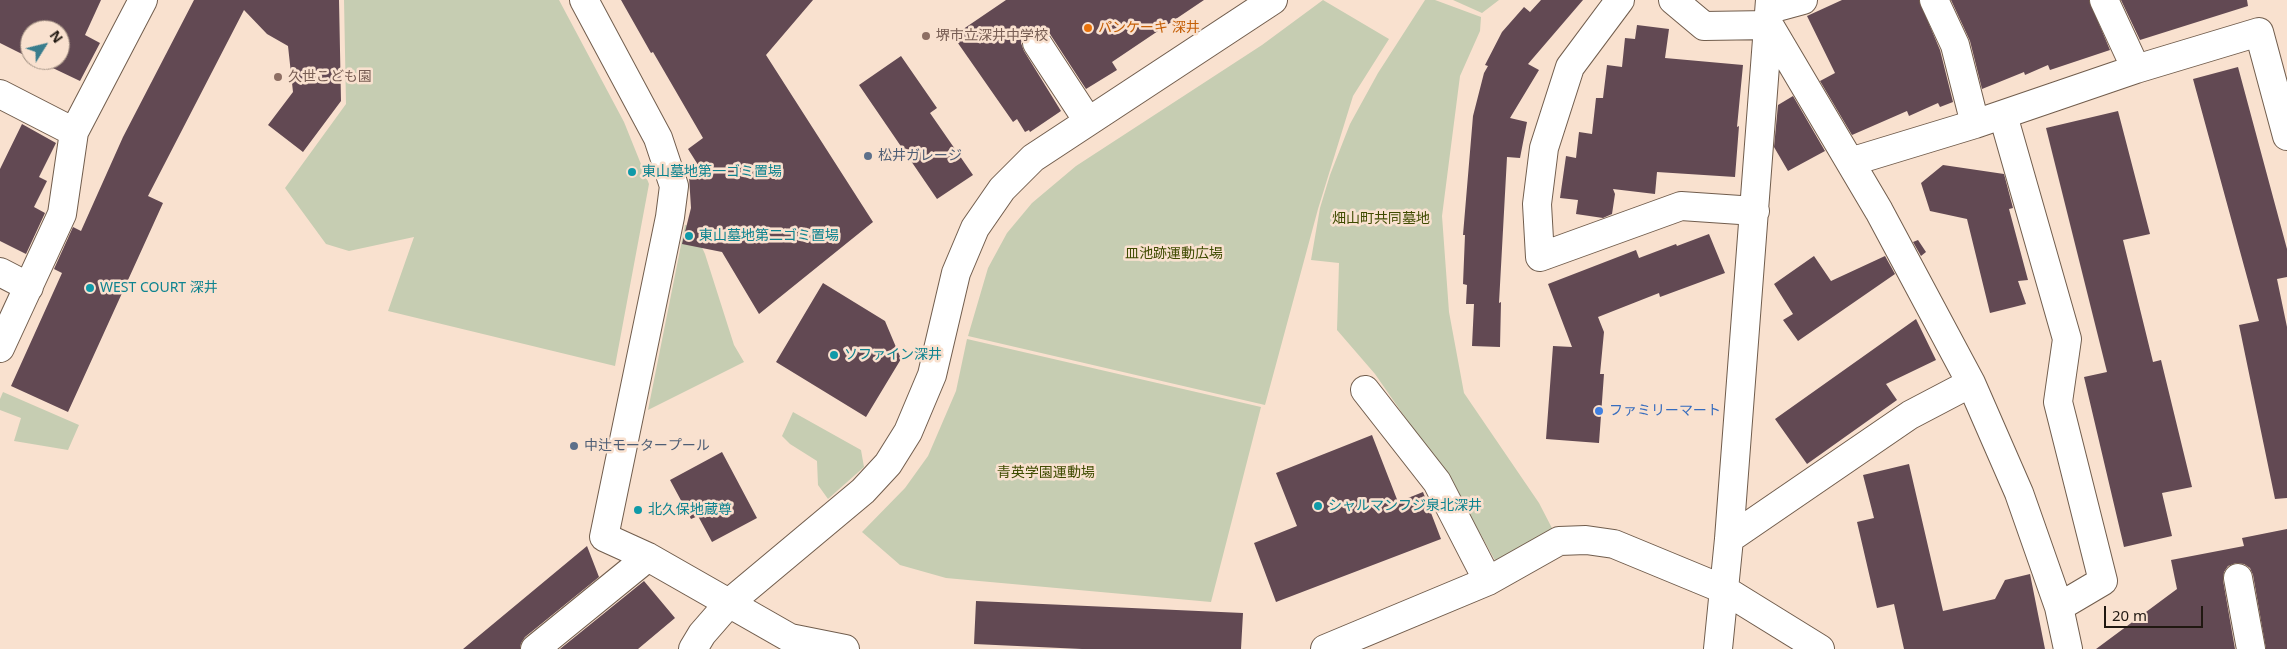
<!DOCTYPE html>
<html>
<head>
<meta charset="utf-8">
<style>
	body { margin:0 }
	#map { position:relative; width:2287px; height:649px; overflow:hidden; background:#f9e1cf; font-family:"Noto Sans",sans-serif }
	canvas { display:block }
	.north { position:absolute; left:20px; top:20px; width:50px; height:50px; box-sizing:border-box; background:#f9e1cf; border:1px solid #a29183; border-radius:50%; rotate:54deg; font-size:14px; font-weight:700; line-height:20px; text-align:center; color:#201811 }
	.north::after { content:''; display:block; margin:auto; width:18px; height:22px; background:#397d8d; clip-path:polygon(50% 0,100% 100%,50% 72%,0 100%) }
	.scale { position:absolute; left:2104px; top:606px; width:99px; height:22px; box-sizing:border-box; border:2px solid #201811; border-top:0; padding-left:6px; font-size:15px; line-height:18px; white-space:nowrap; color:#201811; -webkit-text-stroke:4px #f9e1cf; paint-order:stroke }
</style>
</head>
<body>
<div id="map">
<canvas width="2287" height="649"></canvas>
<div class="north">N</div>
<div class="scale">20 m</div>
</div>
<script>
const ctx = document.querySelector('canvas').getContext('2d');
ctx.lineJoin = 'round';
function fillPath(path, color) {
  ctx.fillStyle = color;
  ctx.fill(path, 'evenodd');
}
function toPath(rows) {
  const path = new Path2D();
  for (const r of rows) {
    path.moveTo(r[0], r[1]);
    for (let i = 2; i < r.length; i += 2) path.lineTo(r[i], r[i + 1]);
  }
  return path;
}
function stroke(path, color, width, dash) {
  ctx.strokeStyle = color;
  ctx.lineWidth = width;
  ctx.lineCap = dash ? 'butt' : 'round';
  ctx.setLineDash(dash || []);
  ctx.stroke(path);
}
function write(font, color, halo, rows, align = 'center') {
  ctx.font = font + ' "Noto Sans","Noto Sans JP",sans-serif';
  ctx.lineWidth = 5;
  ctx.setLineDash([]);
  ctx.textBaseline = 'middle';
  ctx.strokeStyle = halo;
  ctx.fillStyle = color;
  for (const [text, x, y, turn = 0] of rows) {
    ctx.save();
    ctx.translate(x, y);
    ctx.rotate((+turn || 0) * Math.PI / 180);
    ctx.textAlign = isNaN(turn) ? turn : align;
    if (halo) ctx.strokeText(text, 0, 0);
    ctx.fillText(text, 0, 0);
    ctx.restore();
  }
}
const green = toPath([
	[344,0,559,0,624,122,649,184,615,366,388,311,414,237,349,251,326,244,285,188,346,104],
	[1323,0,1389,39,1353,96,1318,209,1265,405,968,336,988,268,1007,233,1032,203,1076,166,1262,45],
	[1425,0,1435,0,1481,17,1480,31,1460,76,1442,216,1449,312,1464,393,1539,503,1554,532,1497,564,1462,501,1416,433,1375,374,1337,330,1339,263,1311,260,1320,208,1330,175,1350,124,1378,73],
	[1453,0,1499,0,1482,13],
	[685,225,692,226,705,254,734,345,744,362,648,410],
	[967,339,1261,407,1211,602,946,578,900,565,862,532,905,488,928,456,956,391],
	[3,392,79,425,68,450,14,441,21,418,0,410,0,399],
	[793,412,861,450,864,467,828,499,818,485,817,461,790,444,782,436]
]);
const building = toPath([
	[0,0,101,0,85,35,100,43,80,81,36,60,60,60,60,30,30,30,30,58,0,43],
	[194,0,339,0,341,101,303,152,268,125,293,92,288,46,267,34,244,10,148,196,163,203,68,412,11,386,62,273,54,269,73,227,81,231,123,137],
	[621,0,813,0,766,55,873,222,759,314,722,252,682,244,691,208,689,176,700,168,688,149,703,138,653,52,651,53],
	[1006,0,1204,0,1112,62,1117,70,1086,89,1050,34,1044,29,1037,27,1028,30,1023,36,1021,43,1024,51,1061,111,1030,132,1029,130,1025,132,1017,119,1013,122,953,36],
	[1541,0,1583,0,1528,64,1539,70,1510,118,1527,122,1520,158,1507,157,1499,303,1501,302,1500,347,1472,346,1474,304,1466,304,1467,285,1463,284,1465,235,1463,235,1473,116,1484,73,1488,66,1485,65,1502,32,1524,7,1530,12],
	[1842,0,1919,0,1940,50,1953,102,1940,107,1938,103,1909,116,1907,111,1852,135,1820,81,1835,73,1807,16],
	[1951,0,2089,0,2110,50,2050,70,2048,65,2025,75,2024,72,1982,89,1970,41],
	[2121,0,2247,0,2248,6,2140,40],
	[1637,25,1669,29,1665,58,1743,65,1737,127,1739,126,1735,177,1657,172,1655,194,1613,189,1615,194,1612,214,1603,218,1576,214,1578,200,1560,198,1566,156,1576,158,1579,132,1592,134,1596,98,1603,98,1607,65,1622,67,1625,38,1635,39],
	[901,56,937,108,930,113,973,175,937,199,859,85],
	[2238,67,2287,249,2287,277,2277,279,2287,327,2287,498,2275,499,2239,325,2259,321,2193,79],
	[1793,96,1825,151,1788,171,1774,147,1778,105],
	[2118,111,2150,234,2123,240,2153,362,2161,360,2192,487,2162,493,2172,536,2124,547,2084,377,2107,372,2046,128],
	[22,124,56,143,39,177,47,181,34,207,45,213,26,254,0,241,0,169],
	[1943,165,2004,174,2013,208,2009,209,2028,280,2018,281,2026,304,1990,313,1967,219,1930,211,1921,183],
	[1709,234,1725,273,1660,297,1659,293,1598,317,1604,332,1600,374,1604,374,1599,443,1546,439,1553,346,1572,347,1548,284,1636,250,1639,258,1676,244,1677,246],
	[1918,240,1926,252,1921,256,1913,242],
	[1814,256,1831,281,1885,256,1895,274,1798,341,1783,320,1793,314,1774,284],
	[823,283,885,321,901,359,866,417,776,362],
	[1916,319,1936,360,1886,384,1897,400,1807,464,1775,419],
	[1372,435,1398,502,1423,492,1441,539,1276,602,1254,543,1297,526,1276,473],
	[722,452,757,518,712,542,698,516,691,519,670,480],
	[1909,464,1943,611,1995,599,2005,580,2030,574,2045,649,1904,649,1894,604,1877,608,1857,522,1874,518,1863,475],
	[2287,529,2287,649,2266,649,2253,575,2250,568,2244,564,2236,563,2228,566,2224,572,2223,580,2235,649,2096,649,2177,589,2171,560,2244,546,2242,538],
	[587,546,599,577,525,637,521,643,520,649,463,649],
	[644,581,675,618,638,649,560,649],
	[976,601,1243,613,1241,649,1082,649,974,644]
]);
const minor = toPath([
	[584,0,658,138,674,186,670,217,604,537,648,557,790,638,845,649],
	[1620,0,1570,67,1544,148,1537,204,1540,257,1681,206,1755,211],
	[1673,0,1704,26,1769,25],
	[1934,0,1955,45,1975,124],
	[2104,0,2136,69],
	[1770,9,1803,0],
	[1769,25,1879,211,1971,383,2019,493,2059,607,2068,649],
	[1037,43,1088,121],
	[0,94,74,132],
	[2003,115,2067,339,2058,402,2103,581,2059,607],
	[1850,162,1975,124,2136,69,2259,32,2287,136],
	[0,272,29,287],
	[0,348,62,214,74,132,143,0],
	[1365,390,1437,482,1488,581],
	[1729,539,1910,415,1971,383],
	[2238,578,2251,649],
	[535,649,648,557],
	[693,649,702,634,729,603,863,491,888,464,908,432,932,375,956,273,975,228,1002,189,1033,158,1273,0],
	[1325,649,1488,581,1559,541,1586,540,1614,544,1723,589,1820,649],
	[1718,649,1729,539,1770,0]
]);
const markers = [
	[1088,28,5,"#e8710a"],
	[926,36,5,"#8d6e63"],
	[278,77,5,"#8d6e63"],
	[868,156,5,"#5c6f8a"],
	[632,172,5,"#0f9aa8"],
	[689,236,5,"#0f9aa8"],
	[90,288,5,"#0f9aa8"],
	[834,355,5,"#0f9aa8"],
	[1599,411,5,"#3f7fe0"],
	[574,446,5,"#5c6f8a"],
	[1318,506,5,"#0f9aa8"],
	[638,510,5,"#0f9aa8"]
];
const foodNames = [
	["パンケーキ 深井",1098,28]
];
const educationNames = [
	["堺市立深井中学校",936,36],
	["久世こども園",288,77]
];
const serviceNames = [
	["松井ガレージ",878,156],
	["中辻モータープール",584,446]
];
const cultureNames = [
	["東山墓地第一ゴミ置場",642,172],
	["東山墓地第二ゴミ置場",699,236],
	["WEST COURT 深井",100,288],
	["ソファイン深井",844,355],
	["シャルマンフジ泉北深井",1328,506],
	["北久保地蔵尊",648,510]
];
const parkNames = [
	["畑山町共同墓地",1381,219],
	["皿池跡運動広場",1174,254],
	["青英学園運動場",1046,473]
];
const shopNames = [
	["ファミリーマート",1609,411]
];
fillPath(green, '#c6cdb2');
fillPath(building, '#624953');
stroke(minor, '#715d4d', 30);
stroke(minor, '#fff', 28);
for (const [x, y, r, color] of markers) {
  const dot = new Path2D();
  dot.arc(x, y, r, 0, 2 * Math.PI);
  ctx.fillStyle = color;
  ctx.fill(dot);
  stroke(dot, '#f9e1cf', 2);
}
write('14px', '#c56008', '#f9e1cf', foodNames, 'left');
write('14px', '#785e54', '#f9e1cf', educationNames, 'left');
write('14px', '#4e5e75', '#f9e1cf', serviceNames, 'left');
write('14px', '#0d838f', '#f9e1cf', cultureNames, 'left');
write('14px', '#3f4b00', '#f9e1cf', parkNames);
write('14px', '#366cbe', '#f9e1cf', shopNames, 'left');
</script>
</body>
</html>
